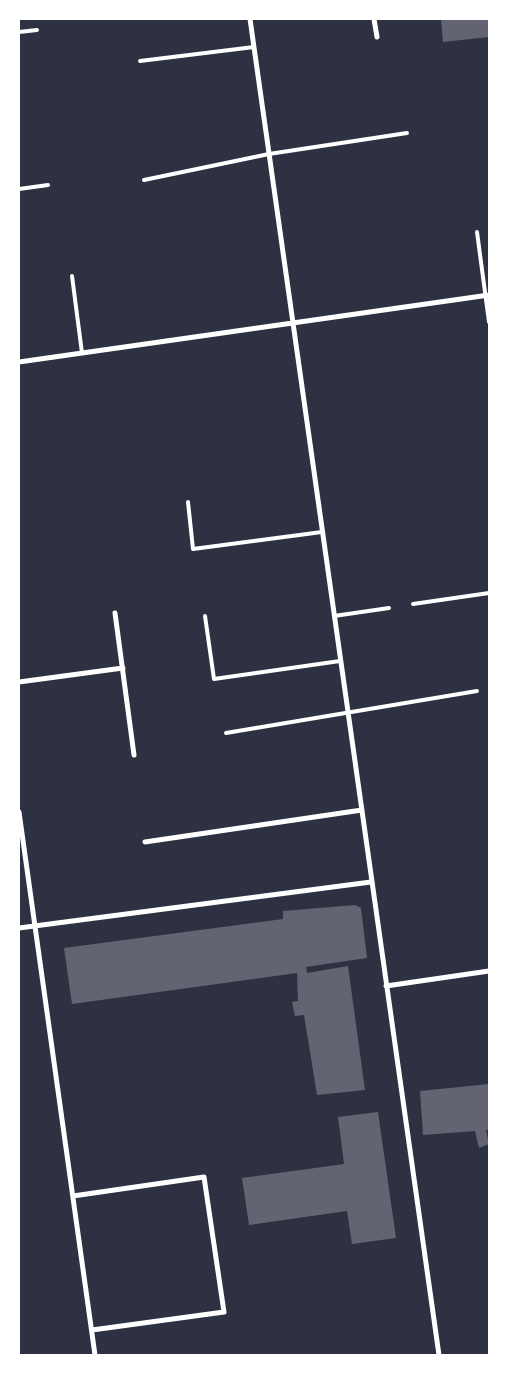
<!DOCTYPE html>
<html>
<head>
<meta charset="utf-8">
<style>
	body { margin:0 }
	#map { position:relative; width:508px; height:1374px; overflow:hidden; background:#2d3142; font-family:"Crimson Pro",serif }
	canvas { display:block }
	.frame { position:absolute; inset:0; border:20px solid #fff; pointer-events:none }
</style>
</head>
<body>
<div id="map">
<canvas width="508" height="1374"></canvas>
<div class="frame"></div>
</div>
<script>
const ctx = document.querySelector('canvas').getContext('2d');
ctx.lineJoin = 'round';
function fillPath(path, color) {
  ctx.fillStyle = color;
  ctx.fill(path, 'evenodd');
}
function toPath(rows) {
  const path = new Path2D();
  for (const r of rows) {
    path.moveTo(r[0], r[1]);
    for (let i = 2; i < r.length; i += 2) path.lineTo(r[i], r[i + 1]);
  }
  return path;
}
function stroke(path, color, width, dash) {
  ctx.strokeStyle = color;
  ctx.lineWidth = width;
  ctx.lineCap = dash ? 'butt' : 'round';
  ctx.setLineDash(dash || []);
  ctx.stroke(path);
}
const building = toPath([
	[441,19,489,19,489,37,443,42],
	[355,905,361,908,367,958,306,967,307,973,348,966,365,1090,317,1095,304,1015,295,1016,292,1002,298,1001,297,973,72,1004,64,948,283,919,283,911],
	[489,1084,489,1130,486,1130,489,1144,479,1148,475,1131,423,1135,420,1091],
	[378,1112,396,1238,352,1244,347,1211,249,1225,242,1178,344,1164,338,1117]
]);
const service = toPath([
	[19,32,37,30],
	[140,61,254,47],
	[144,180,269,154,407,133],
	[19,189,48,185],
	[477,232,489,322],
	[72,276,82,353],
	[188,502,193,549,322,532],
	[413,604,489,593],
	[205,616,214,679,340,661],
	[334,616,389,608],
	[226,733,477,691]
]);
const minor = toPath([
	[250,19,439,1355],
	[374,19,377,37],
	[19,362,489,295],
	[115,613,134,755],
	[19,682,123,668],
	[19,812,95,1355],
	[145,842,362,810],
	[19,928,371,882],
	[386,986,489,971],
	[73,1196,204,1177,224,1312,92,1330]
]);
fillPath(building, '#626471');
stroke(service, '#fff', 4);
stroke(minor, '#fff', 5);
</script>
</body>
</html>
